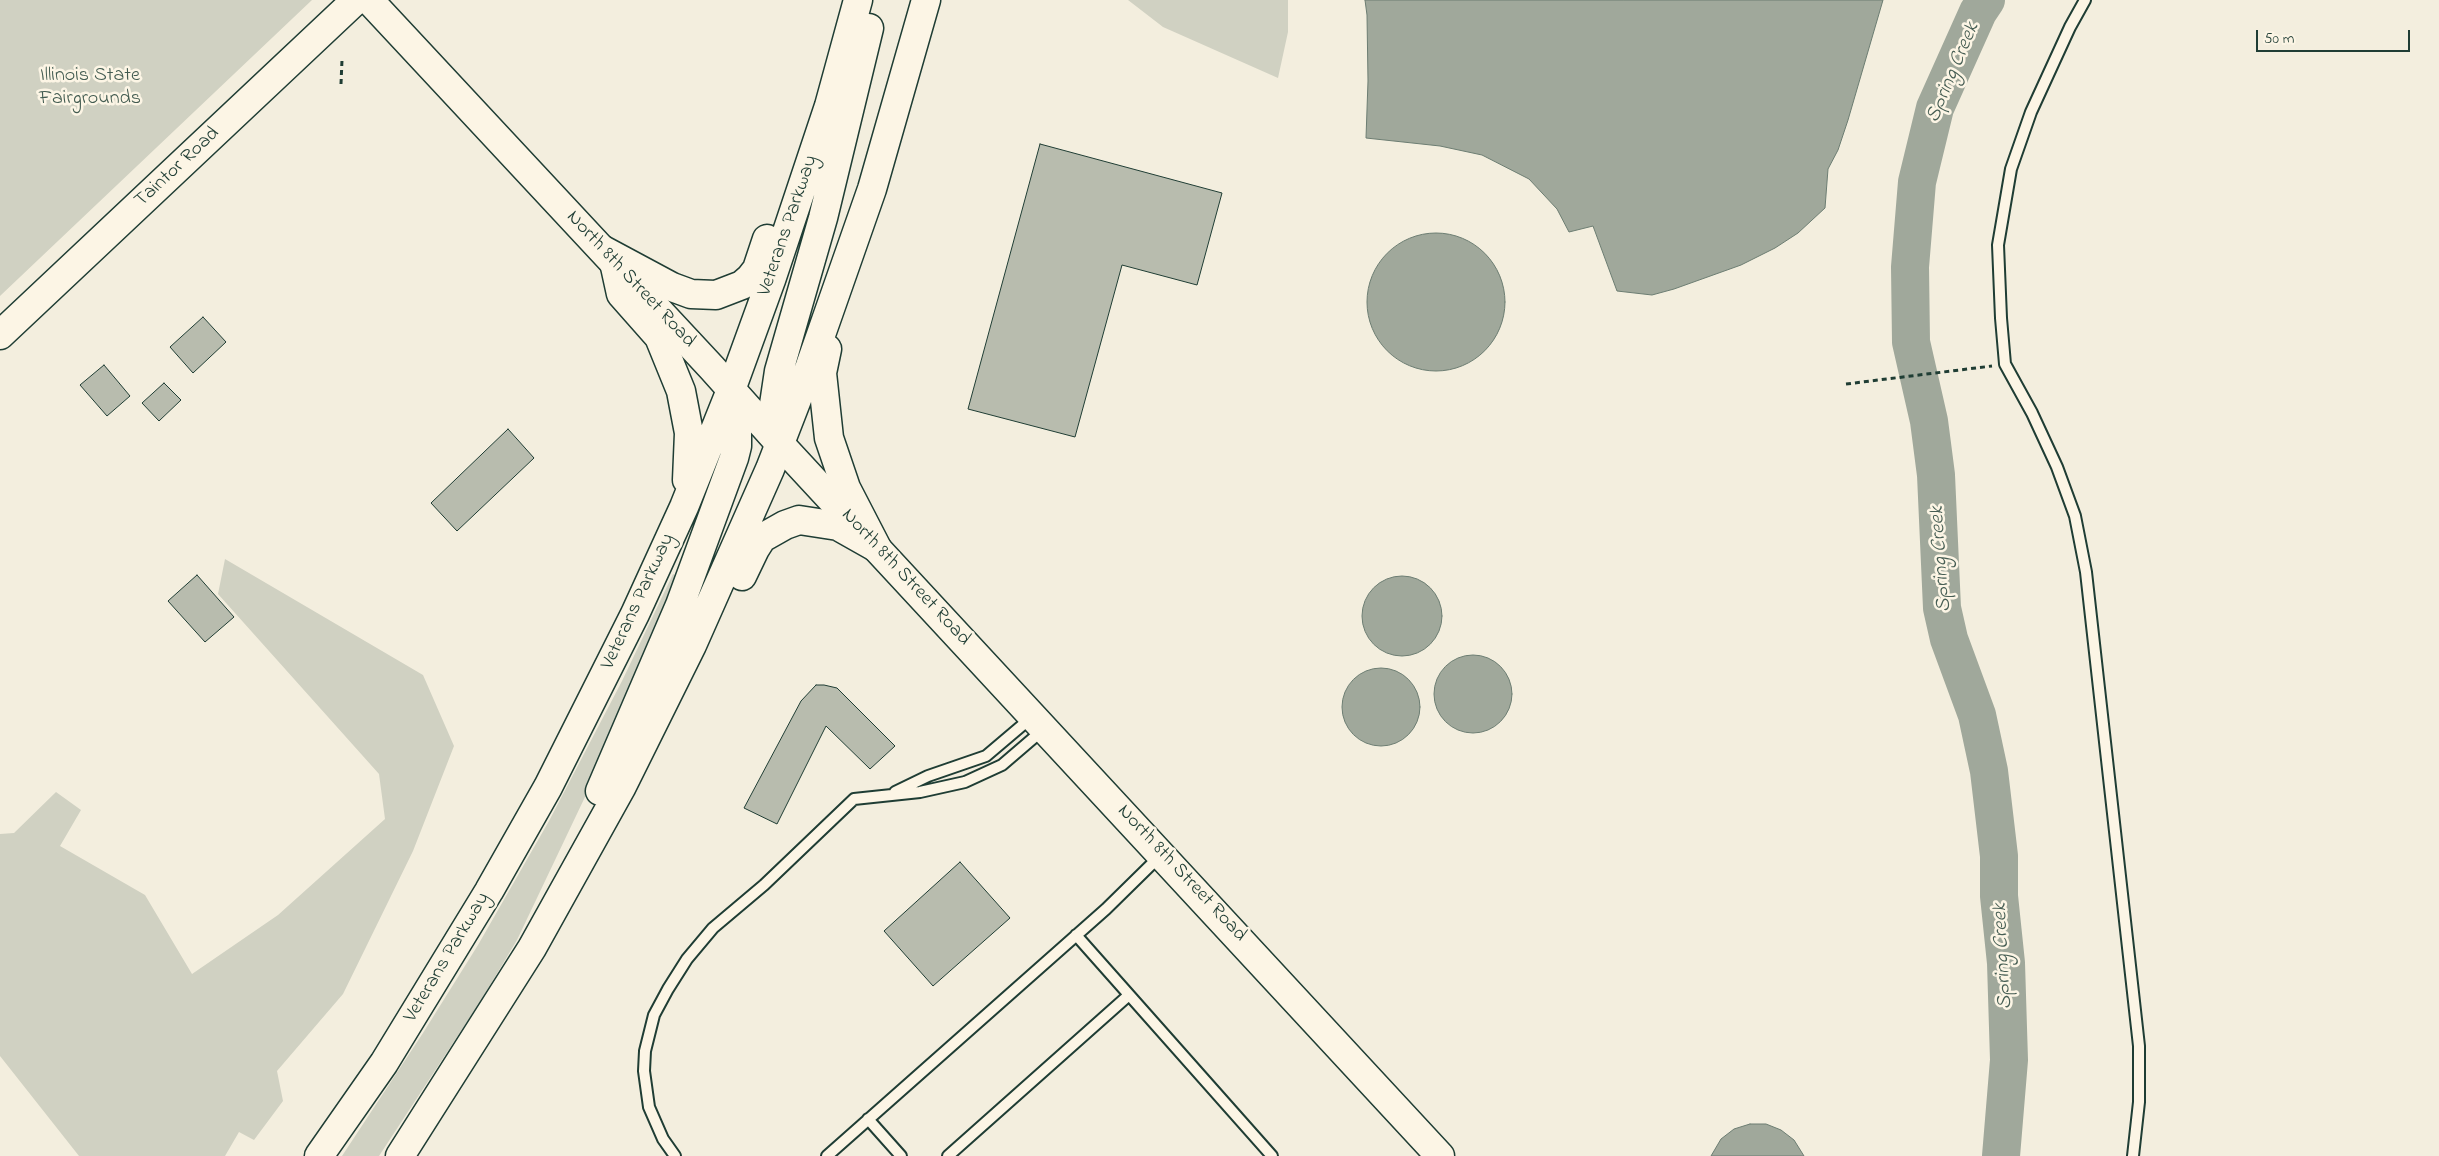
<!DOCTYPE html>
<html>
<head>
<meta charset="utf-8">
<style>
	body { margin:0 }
	#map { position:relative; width:2439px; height:1156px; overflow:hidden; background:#f3eede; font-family:"Indie Flower",sans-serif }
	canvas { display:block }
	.scale { position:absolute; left:2256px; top:30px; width:154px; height:22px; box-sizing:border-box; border:2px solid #1f3d34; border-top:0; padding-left:6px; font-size:15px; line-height:18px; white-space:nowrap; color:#1f3d34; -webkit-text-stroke:4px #fcf5e5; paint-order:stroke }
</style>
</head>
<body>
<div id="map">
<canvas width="2439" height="1156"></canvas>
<div class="scale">50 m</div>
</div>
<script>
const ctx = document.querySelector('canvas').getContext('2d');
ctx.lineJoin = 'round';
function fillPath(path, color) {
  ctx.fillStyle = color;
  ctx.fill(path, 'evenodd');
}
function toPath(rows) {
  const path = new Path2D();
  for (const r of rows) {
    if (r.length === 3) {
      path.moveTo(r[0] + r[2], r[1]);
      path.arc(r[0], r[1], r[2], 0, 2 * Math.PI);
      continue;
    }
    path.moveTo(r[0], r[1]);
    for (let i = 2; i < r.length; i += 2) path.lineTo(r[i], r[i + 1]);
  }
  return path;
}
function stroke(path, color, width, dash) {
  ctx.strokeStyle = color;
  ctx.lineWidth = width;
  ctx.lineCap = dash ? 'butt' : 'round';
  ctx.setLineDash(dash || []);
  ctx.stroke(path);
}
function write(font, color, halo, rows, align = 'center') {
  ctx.font = font + ' "Indie Flower",sans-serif';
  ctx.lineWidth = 5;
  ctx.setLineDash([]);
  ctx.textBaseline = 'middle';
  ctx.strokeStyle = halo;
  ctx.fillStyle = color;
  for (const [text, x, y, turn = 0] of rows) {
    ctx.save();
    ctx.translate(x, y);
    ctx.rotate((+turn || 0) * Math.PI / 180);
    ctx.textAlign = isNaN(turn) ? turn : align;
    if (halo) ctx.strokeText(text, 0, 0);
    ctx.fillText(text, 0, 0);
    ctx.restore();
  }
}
const green = toPath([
	[0,0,312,0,0,296],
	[1128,0,1288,0,1288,32,1278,78,1163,27],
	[225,559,423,675,454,746,413,851,343,994,277,1071,283,1101,254,1140,239,1132,225,1156,79,1156,0,1056,0,834,14,833,56,792,81,810,60,846,145,895,192,974,278,915,385,819,379,774,218,594],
	[673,574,679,577,604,757,517,940,480,1002,379,1156,342,1156,423,1033,478,945,549,821,622,681]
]);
const water = toPath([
	[1365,0,1883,0,1848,120,1838,150,1828,169,1825,208,1798,233,1775,248,1741,265,1674,289,1652,295,1617,291,1593,226,1569,232,1557,209,1529,179,1482,155,1440,146,1366,138,1368,81,1367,15,1365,0],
	[1436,302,69],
	[1402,616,40],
	[1473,694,39],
	[1381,707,39],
	[1750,1124,1766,1124,1781,1130,1794,1140,1804,1156,1711,1156,1721,1139,1734,1129,1750,1124]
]);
const river = toPath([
	[1986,0,1978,12,1935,108,1917,182,1910,267,1911,342,1929,421,1936,475,1942,608,1949,639,1977,715,1989,771,1999,856,1999,896,2006,963,2009,1060,2001,1156]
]);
const building = toPath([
	[1040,144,1222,193,1197,285,1122,265,1075,437,968,409,1040,144],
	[203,317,226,342,193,373,170,347,203,317],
	[104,365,130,396,107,416,80,385,104,365],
	[164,383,181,400,159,421,142,403,164,383],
	[508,429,534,458,457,531,431,503,508,429],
	[197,575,234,617,205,642,168,601,197,575],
	[816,685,824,685,837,688,895,746,870,769,826,726,777,824,744,808,801,701,816,685],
	[960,862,1010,918,933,986,884,931,960,862]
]);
const path = toPath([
	[341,84,342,60],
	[1846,384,1992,366]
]);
const lane = toPath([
	[2085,0,2070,27,2031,112,2011,169,1998,245,2001,318,2005,364,2032,413,2057,467,2075,516,2086,572,2139,1046,2139,1102,2133,1156],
	[895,792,928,776,986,756,1032,717],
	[1076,935,1272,1156],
	[868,1119,901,1156],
	[675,1156,663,1139,649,1107,644,1071,645,1051,654,1015,668,989,687,959,713,928,764,885,854,799,920,792,965,782,1002,765,1044,729],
	[827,1156,1106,909,1161,855],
	[948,1156,1129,995]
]);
const secondary = toPath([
	[369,0,712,368,780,444,1440,1156],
	[0,335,356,0]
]);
const highway = toPath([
	[603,250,672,287,691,294,716,295,742,285,750,278,757,269,767,239],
	[614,262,621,294,659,337,681,391,689,433,687,480],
	[827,349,822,373,829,438,846,488,877,548],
	[779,442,773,411,779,371,823,218,869,28],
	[742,576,755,549,762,538,785,525,799,520,838,526,877,548],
	[600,791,680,605,734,458,737,446,737,417,731,390],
	[319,1156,384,1063,489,891,548,787,635,614,684,507,731,390,771,280,829,106,858,0],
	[400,1156,532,948,621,788,692,645,770,469,810,366,872,189,926,0]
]);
const parkNames = [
	["Illinois State",90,77],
	["Fairgrounds",90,100]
];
const streetNames = [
	["Taintor Road",178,168,-43],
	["Veterans Parkway",789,226,-71],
	["North 8th Street Road",630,280,47],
	["North 8th Street Road",905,578,47],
	["Veterans Parkway",639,602,-65],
	["North 8th Street Road",1181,874,47],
	["Veterans Parkway",448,958,-59]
];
const waterNames = [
	["Spring Creek",1954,73,-67],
	["Spring Creek",1942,559,-94],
	["Spring Creek",2004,956,-93]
];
fillPath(green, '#d0d1c2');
fillPath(water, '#a0a89b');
stroke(water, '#6c7d72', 1);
stroke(river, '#a0a89b', 38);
fillPath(building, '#b8bcae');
stroke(building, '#1f3d34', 1);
stroke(lane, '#1f3d34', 14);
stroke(secondary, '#1f3d34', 31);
stroke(highway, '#1f3d34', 31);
stroke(path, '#1f3d34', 3, [5, 4]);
stroke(lane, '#fcf5e5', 10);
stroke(secondary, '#fcf5e5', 28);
stroke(highway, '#fcf5e5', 28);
write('20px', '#425b50', '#fcf5e5', parkNames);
write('20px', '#1f3d34', '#fcf5e5', streetNames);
write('italic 21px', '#465d53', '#fcf5e5', waterNames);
</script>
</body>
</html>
